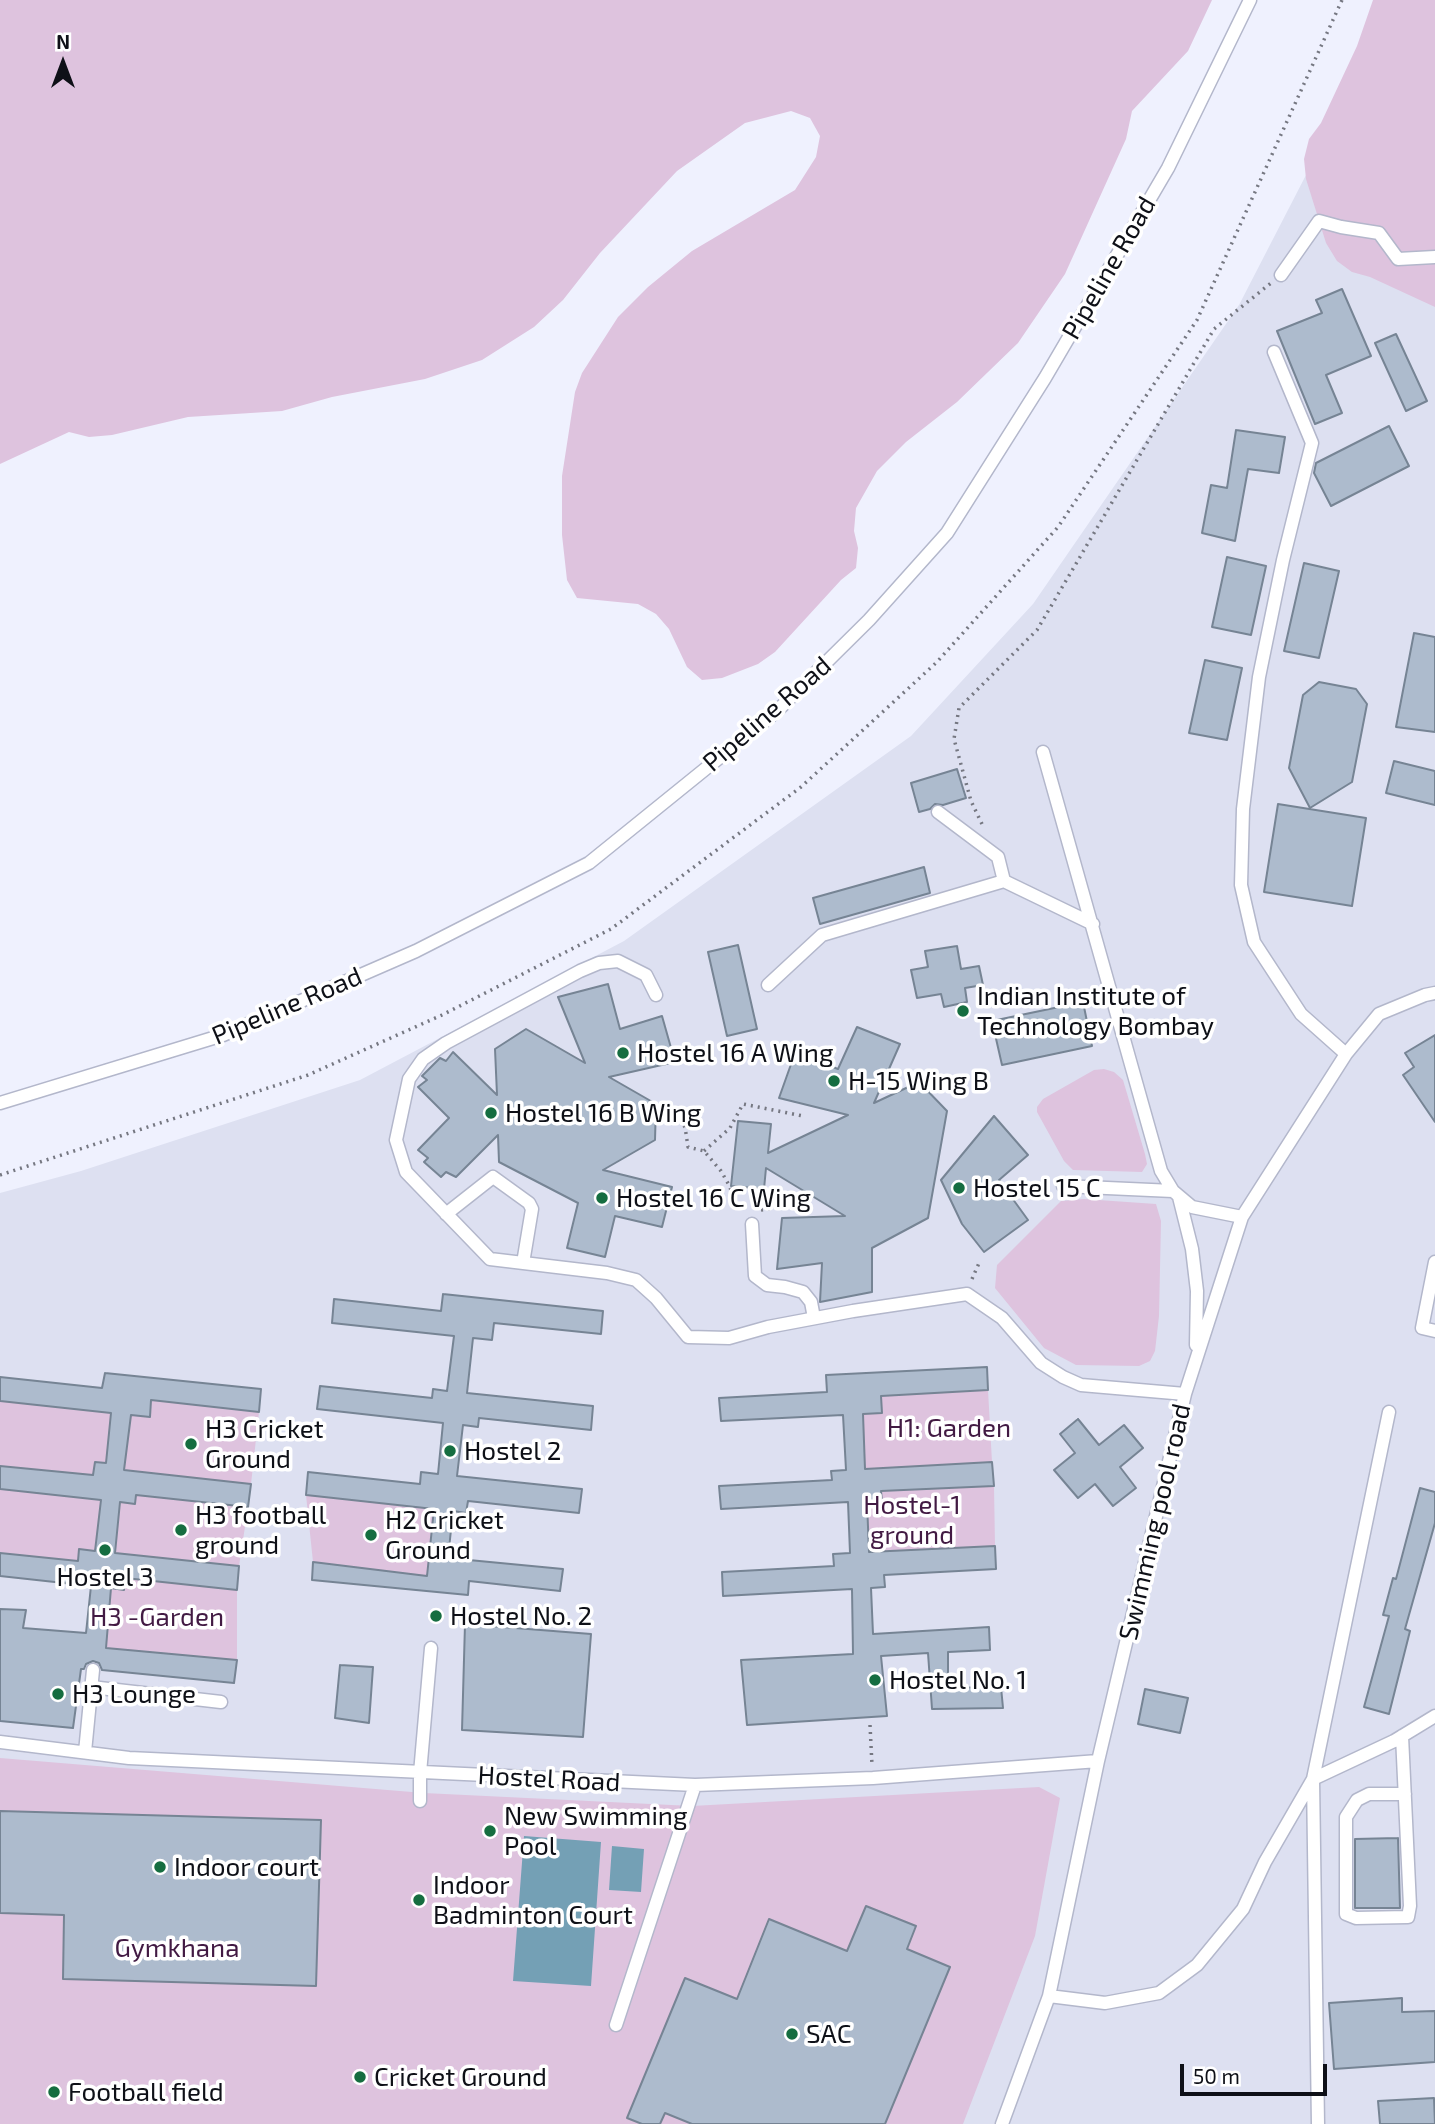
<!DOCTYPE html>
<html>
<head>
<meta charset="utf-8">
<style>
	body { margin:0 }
	#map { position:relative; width:1435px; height:2124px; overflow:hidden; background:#eff1fe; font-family:"Exo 2",sans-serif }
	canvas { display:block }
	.north { position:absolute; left:28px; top:28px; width:70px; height:70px; -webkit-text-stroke:5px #fff; paint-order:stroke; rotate:0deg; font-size:19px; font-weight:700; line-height:28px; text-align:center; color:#0e1017 }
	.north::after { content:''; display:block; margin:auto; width:24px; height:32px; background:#0e1017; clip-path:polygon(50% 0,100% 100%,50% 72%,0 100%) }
	.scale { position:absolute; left:1180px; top:2064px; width:147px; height:32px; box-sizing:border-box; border:4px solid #0e1017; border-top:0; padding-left:9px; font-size:21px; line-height:24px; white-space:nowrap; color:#0e1017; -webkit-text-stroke:5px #fff; paint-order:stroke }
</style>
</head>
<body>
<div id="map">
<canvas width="1435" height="2124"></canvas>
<div class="north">N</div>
<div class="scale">50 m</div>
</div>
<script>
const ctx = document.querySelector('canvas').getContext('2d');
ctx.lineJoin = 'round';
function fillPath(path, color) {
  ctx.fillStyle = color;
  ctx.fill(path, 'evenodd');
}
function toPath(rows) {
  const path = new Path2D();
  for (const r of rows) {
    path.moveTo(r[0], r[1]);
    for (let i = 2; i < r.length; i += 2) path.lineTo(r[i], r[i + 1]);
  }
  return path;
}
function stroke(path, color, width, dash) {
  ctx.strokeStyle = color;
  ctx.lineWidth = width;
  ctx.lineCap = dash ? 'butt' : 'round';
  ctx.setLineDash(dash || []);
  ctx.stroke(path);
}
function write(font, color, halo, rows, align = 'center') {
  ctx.font = font + ' "Exo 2",sans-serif';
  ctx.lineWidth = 7;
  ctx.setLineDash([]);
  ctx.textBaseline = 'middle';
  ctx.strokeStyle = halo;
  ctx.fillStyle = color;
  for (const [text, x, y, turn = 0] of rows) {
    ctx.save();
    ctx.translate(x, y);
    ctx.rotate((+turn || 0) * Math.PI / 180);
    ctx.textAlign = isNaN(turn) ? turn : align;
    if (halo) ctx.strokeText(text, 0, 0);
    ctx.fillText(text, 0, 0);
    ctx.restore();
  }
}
const built = toPath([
	[1389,14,1435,31,1435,2124,0,2124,0,1193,81,1171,360,1080,624,941,911,736,1033,604,1239,305]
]);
const green = toPath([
	[0,0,1212,0,1188,51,1132,111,1126,139,1065,274,1018,343,957,402,906,442,877,471,856,508,854,531,858,548,856,568,841,580,775,652,758,664,722,678,702,680,687,667,669,629,656,614,638,604,577,598,567,580,562,535,562,476,575,392,582,373,618,317,648,287,692,251,795,190,816,157,820,136,810,118,791,111,745,123,677,171,600,253,563,300,534,327,482,360,425,379,332,397,282,411,188,417,112,435,89,437,69,432,0,464],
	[1373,0,1435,0,1435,307,1370,277,1352,272,1337,261,1326,243,1306,179,1304,159,1309,139,1321,123,1357,46],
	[1104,1069,1114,1072,1123,1080,1145,1154,1147,1164,1142,1172,1073,1170,1064,1161,1037,1112,1037,1107,1043,1099,1094,1070],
	[1084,1199,1156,1204,1161,1221,1159,1316,1155,1351,1150,1361,1139,1366,1076,1365,1044,1348,995,1288,997,1265,1061,1201],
	[988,1390,992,1462,865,1469,863,1414,881,1396],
	[151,1400,259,1412,251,1484,124,1470,131,1415,150,1417],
	[0,1401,111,1413,106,1463,96,1462,93,1475,0,1466],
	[994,1486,995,1546,869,1552,867,1491],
	[0,1489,101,1500,95,1551,79,1549,78,1561,0,1553],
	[136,1495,248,1507,239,1566,115,1553,120,1502,135,1504],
	[306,1495,434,1509,427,1576,313,1562],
	[125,1578,237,1590,237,1660,106,1648,111,1588,124,1590],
	[0,1758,424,1793,692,1806,1039,1787,1060,1798,1035,1936,963,2124,0,2124]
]);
const water = toPath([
	[524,1836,601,1842,591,1986,513,1981],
	[612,1846,644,1849,641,1892,609,1890]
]);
const building = toPath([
	[1342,289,1371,356,1326,375,1342,413,1315,424,1277,331,1322,313,1316,300,1342,289],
	[1396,334,1427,401,1406,411,1375,343,1396,334],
	[1389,426,1409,466,1331,506,1314,473,1316,463,1389,426],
	[1236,430,1285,437,1279,473,1248,469,1235,541,1202,533,1211,485,1227,488,1236,430],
	[1227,557,1266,566,1251,635,1212,627,1227,557],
	[1304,563,1339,571,1319,658,1284,651,1304,563],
	[1414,633,1435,637,1435,732,1396,727,1414,633],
	[1205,660,1242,668,1227,740,1189,733,1205,660],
	[1319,682,1356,689,1367,704,1352,782,1310,808,1289,768,1303,695,1319,682],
	[1394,761,1435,771,1435,805,1386,793,1394,761],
	[957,769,966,798,943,805,935,804,930,809,919,812,911,783,957,769],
	[1278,804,1366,818,1352,906,1264,892,1278,804],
	[924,867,930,893,820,924,813,898,924,867],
	[738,945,757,1029,727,1036,708,952,738,945],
	[957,946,961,969,979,966,983,985,965,988,967,1002,944,1007,941,994,917,998,911,970,928,967,925,951,957,946],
	[608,984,620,1029,662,1016,675,1062,609,1077,656,1104,655,1140,603,1170,672,1187,662,1227,615,1216,605,1257,567,1248,578,1203,499,1162,498,1135,456,1177,446,1172,441,1177,424,1162,428,1158,418,1150,449,1118,418,1087,427,1080,422,1076,440,1058,446,1061,453,1052,497,1095,495,1049,526,1029,585,1063,558,997,608,984],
	[1083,1002,1092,1046,1002,1065,992,1021,1083,1002],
	[857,1027,900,1044,874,1103,919,1082,947,1111,928,1218,872,1248,872,1292,820,1302,822,1263,777,1269,782,1218,845,1216,766,1168,764,1189,731,1186,738,1121,771,1124,768,1153,848,1115,779,1098,795,1053,838,1069,857,1027],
	[1435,1035,1435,1122,1403,1075,1414,1067,1405,1053,1435,1035],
	[994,1116,1028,1155,999,1180,1028,1220,984,1252,962,1224,941,1180,994,1116],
	[443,1294,603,1311,601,1334,494,1323,492,1340,473,1338,467,1393,593,1406,591,1430,479,1418,478,1427,463,1425,457,1476,582,1489,579,1513,468,1501,466,1513,453,1511,448,1558,563,1569,560,1591,469,1581,468,1595,312,1580,313,1562,427,1576,434,1509,306,1495,308,1472,420,1484,421,1472,438,1474,443,1423,317,1409,320,1386,432,1398,433,1389,447,1391,454,1336,332,1323,334,1299,441,1311,443,1294],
	[987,1367,988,1390,881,1396,882,1413,863,1414,865,1469,992,1462,994,1486,881,1491,882,1501,867,1502,869,1552,995,1546,996,1569,884,1575,885,1587,871,1588,873,1634,989,1627,990,1650,948,1652,948,1688,1001,1687,1003,1708,932,1709,928,1653,881,1656,887,1716,747,1725,741,1660,853,1654,852,1589,723,1596,722,1572,834,1566,833,1554,850,1553,848,1502,721,1509,719,1486,832,1480,831,1471,846,1470,843,1415,721,1421,719,1398,827,1392,826,1375,987,1367],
	[105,1373,261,1389,259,1412,151,1400,150,1417,131,1415,124,1470,251,1484,248,1507,136,1495,135,1504,120,1502,115,1553,239,1566,237,1590,125,1578,124,1590,111,1588,106,1648,237,1660,234,1683,102,1670,99,1663,93,1661,86,1664,84,1669,81,1669,73,1728,0,1721,0,1609,26,1610,23,1628,86,1633,91,1586,0,1576,0,1553,78,1561,79,1549,95,1551,101,1500,0,1489,0,1466,93,1475,95,1462,106,1463,111,1413,0,1401,0,1377,102,1388,105,1373],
	[1078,1419,1099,1445,1124,1425,1143,1448,1120,1467,1136,1488,1113,1506,1095,1484,1078,1498,1054,1470,1075,1453,1060,1434,1078,1419],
	[1420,1488,1435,1492,1435,1523,1405,1629,1410,1631,1389,1714,1364,1707,1389,1616,1383,1615,1393,1578,1396,1579,1420,1488],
	[465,1624,591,1634,583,1737,462,1730,465,1624],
	[340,1665,373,1667,369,1723,335,1718,340,1665],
	[1145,1689,1188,1698,1180,1733,1138,1724,1145,1689],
	[0,1811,321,1820,316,1986,63,1979,64,1915,0,1913,0,1811],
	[1398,1838,1400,1908,1355,1908,1355,1839,1398,1838],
	[866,1906,916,1926,907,1949,950,1967,885,2124,692,2124,665,2113,660,2124,642,2124,627,2118,685,1978,737,1999,769,1919,847,1951,866,1906],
	[1402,1998,1402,2012,1435,2011,1435,2062,1334,2069,1329,2003,1402,1998],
	[1434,2098,1435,2124,1380,2124,1378,2101,1434,2098]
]);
const path = toPath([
	[982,824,971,801,954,739,959,708,1037,630,1214,329,1271,283],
	[659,1115,679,1120,685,1127,688,1147,704,1151,721,1171,729,1185,740,1214],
	[704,1151,730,1128,743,1104,803,1116],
	[0,1175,308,1075,442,1015,611,929,801,787,937,662,1058,527,1197,320,1342,0],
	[761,1210,802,1203],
	[972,1279,979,1263],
	[870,1725,872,1765]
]);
const lane = toPath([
	[1281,275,1319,221,1341,227,1379,233,1398,259,1435,257],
	[1274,352,1312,443,1283,560,1259,677,1243,809,1241,885,1254,942,1301,1014,1346,1054],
	[1043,752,1161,1171,1173,1191,1192,1207,1242,1217],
	[938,812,998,857,1004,881,1093,924],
	[768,985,822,935,1004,881],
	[656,995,646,975,618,961,599,963,580,971,446,1043,423,1059,409,1079,396,1140,406,1172,490,1259,607,1273,636,1280,656,1298,688,1337,729,1338,768,1327,853,1311,967,1294,1002,1318,1041,1363,1063,1377,1081,1385,1185,1394],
	[0,1103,223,1035,416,951,589,863,777,711,869,620,947,533,1045,378,1168,168,1250,0],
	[1063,1186,1173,1191],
	[1179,1197,1192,1249,1197,1291,1196,1345],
	[446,1214,493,1177,529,1203,532,1209,523,1263],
	[752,1224,755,1276,767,1285,785,1287,803,1292,811,1302,814,1318],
	[1435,1262,1422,1328,1435,1331],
	[91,1687,221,1702],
	[1402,1736,1410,1906,1408,1917,1356,1918,1346,1914,1346,1817,1357,1800,1369,1794,1405,1794],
	[0,1742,129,1758,695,1785,873,1778,1098,1761],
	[85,1752,93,1670],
	[420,1801,420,1773,431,1648],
	[1049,1996,1105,2003,1159,1993,1197,1965,1243,1909,1265,1862,1313,1779,1394,1741,1435,1716],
	[616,2025,695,1785],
	[1002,2124,1049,1996,1098,1761,1185,1394,1242,1217,1346,1054,1379,1014,1425,995,1435,993],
	[1318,2124,1313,1779,1389,1412]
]);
const markers = [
	[963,1011,7,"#156d40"],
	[623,1053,7,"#156d40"],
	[834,1081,7,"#156d40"],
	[491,1113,7,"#156d40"],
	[959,1188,7,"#156d40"],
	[602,1198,7,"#156d40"],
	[191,1444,7,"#156d40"],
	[450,1451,7,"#156d40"],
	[181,1530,7,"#156d40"],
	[371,1535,7,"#156d40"],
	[105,1550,7,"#156d40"],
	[436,1616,7,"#156d40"],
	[875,1680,7,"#156d40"],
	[58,1694,7,"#156d40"],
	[490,1831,7,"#156d40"],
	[160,1867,7,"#156d40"],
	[419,1900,7,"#156d40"],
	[792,2034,7,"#156d40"],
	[360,2077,7,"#156d40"],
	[54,2092,7,"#156d40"]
];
const streetNames = [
	["Pipeline Road",1109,268,-60],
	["Pipeline Road",767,714,-41],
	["Pipeline Road",287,1006,-23],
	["Swimming pool road",1155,1522,-77],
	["Hostel Road",549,1779,3]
];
const poiNames = [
	["Indian Institute of",977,996],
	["Technology Bombay",977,1026],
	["Hostel 16 A Wing",637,1053],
	["H-15 Wing B",848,1081],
	["Hostel 16 B Wing",505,1113],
	["Hostel 15 C",973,1188],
	["Hostel 16 C Wing",616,1198],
	["H3 Cricket",205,1429],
	["Ground",205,1459],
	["Hostel 2",464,1451],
	["H3 football",195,1515],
	["ground",195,1545],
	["H2 Cricket",385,1520],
	["Ground",385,1550],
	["Hostel 3",105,1577,"center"],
	["Hostel No. 2",450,1616],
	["Hostel No. 1",889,1680],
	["H3 Lounge",72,1694],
	["New Swimming",504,1816],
	["Pool",504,1846],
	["Indoor court",174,1867],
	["Indoor",433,1885],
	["Badminton Court",433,1915],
	["SAC",806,2034],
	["Cricket Ground",374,2077],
	["Football field",68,2092]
];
const parkNames = [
	["H1: Garden",949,1428],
	["Hostel-1",912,1505],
	["ground",912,1535],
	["H3 -Garden",157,1617],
	["Gymkhana",177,1948]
];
fillPath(built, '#dde0f1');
fillPath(green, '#dec3de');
fillPath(water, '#74a0b5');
fillPath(building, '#adbbcd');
stroke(building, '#768494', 2);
stroke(lane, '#b3b7cb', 15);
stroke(path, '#757781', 3.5, [2, 5]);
stroke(lane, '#fff', 12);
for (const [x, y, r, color] of markers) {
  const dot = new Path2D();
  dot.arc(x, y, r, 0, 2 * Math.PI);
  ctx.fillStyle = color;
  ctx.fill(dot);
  stroke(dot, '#fff', 2.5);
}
write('26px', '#0e1017', '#fff', streetNames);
write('26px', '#0e1017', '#fff', poiNames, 'left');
write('26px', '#421a43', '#fff', parkNames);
</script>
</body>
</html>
